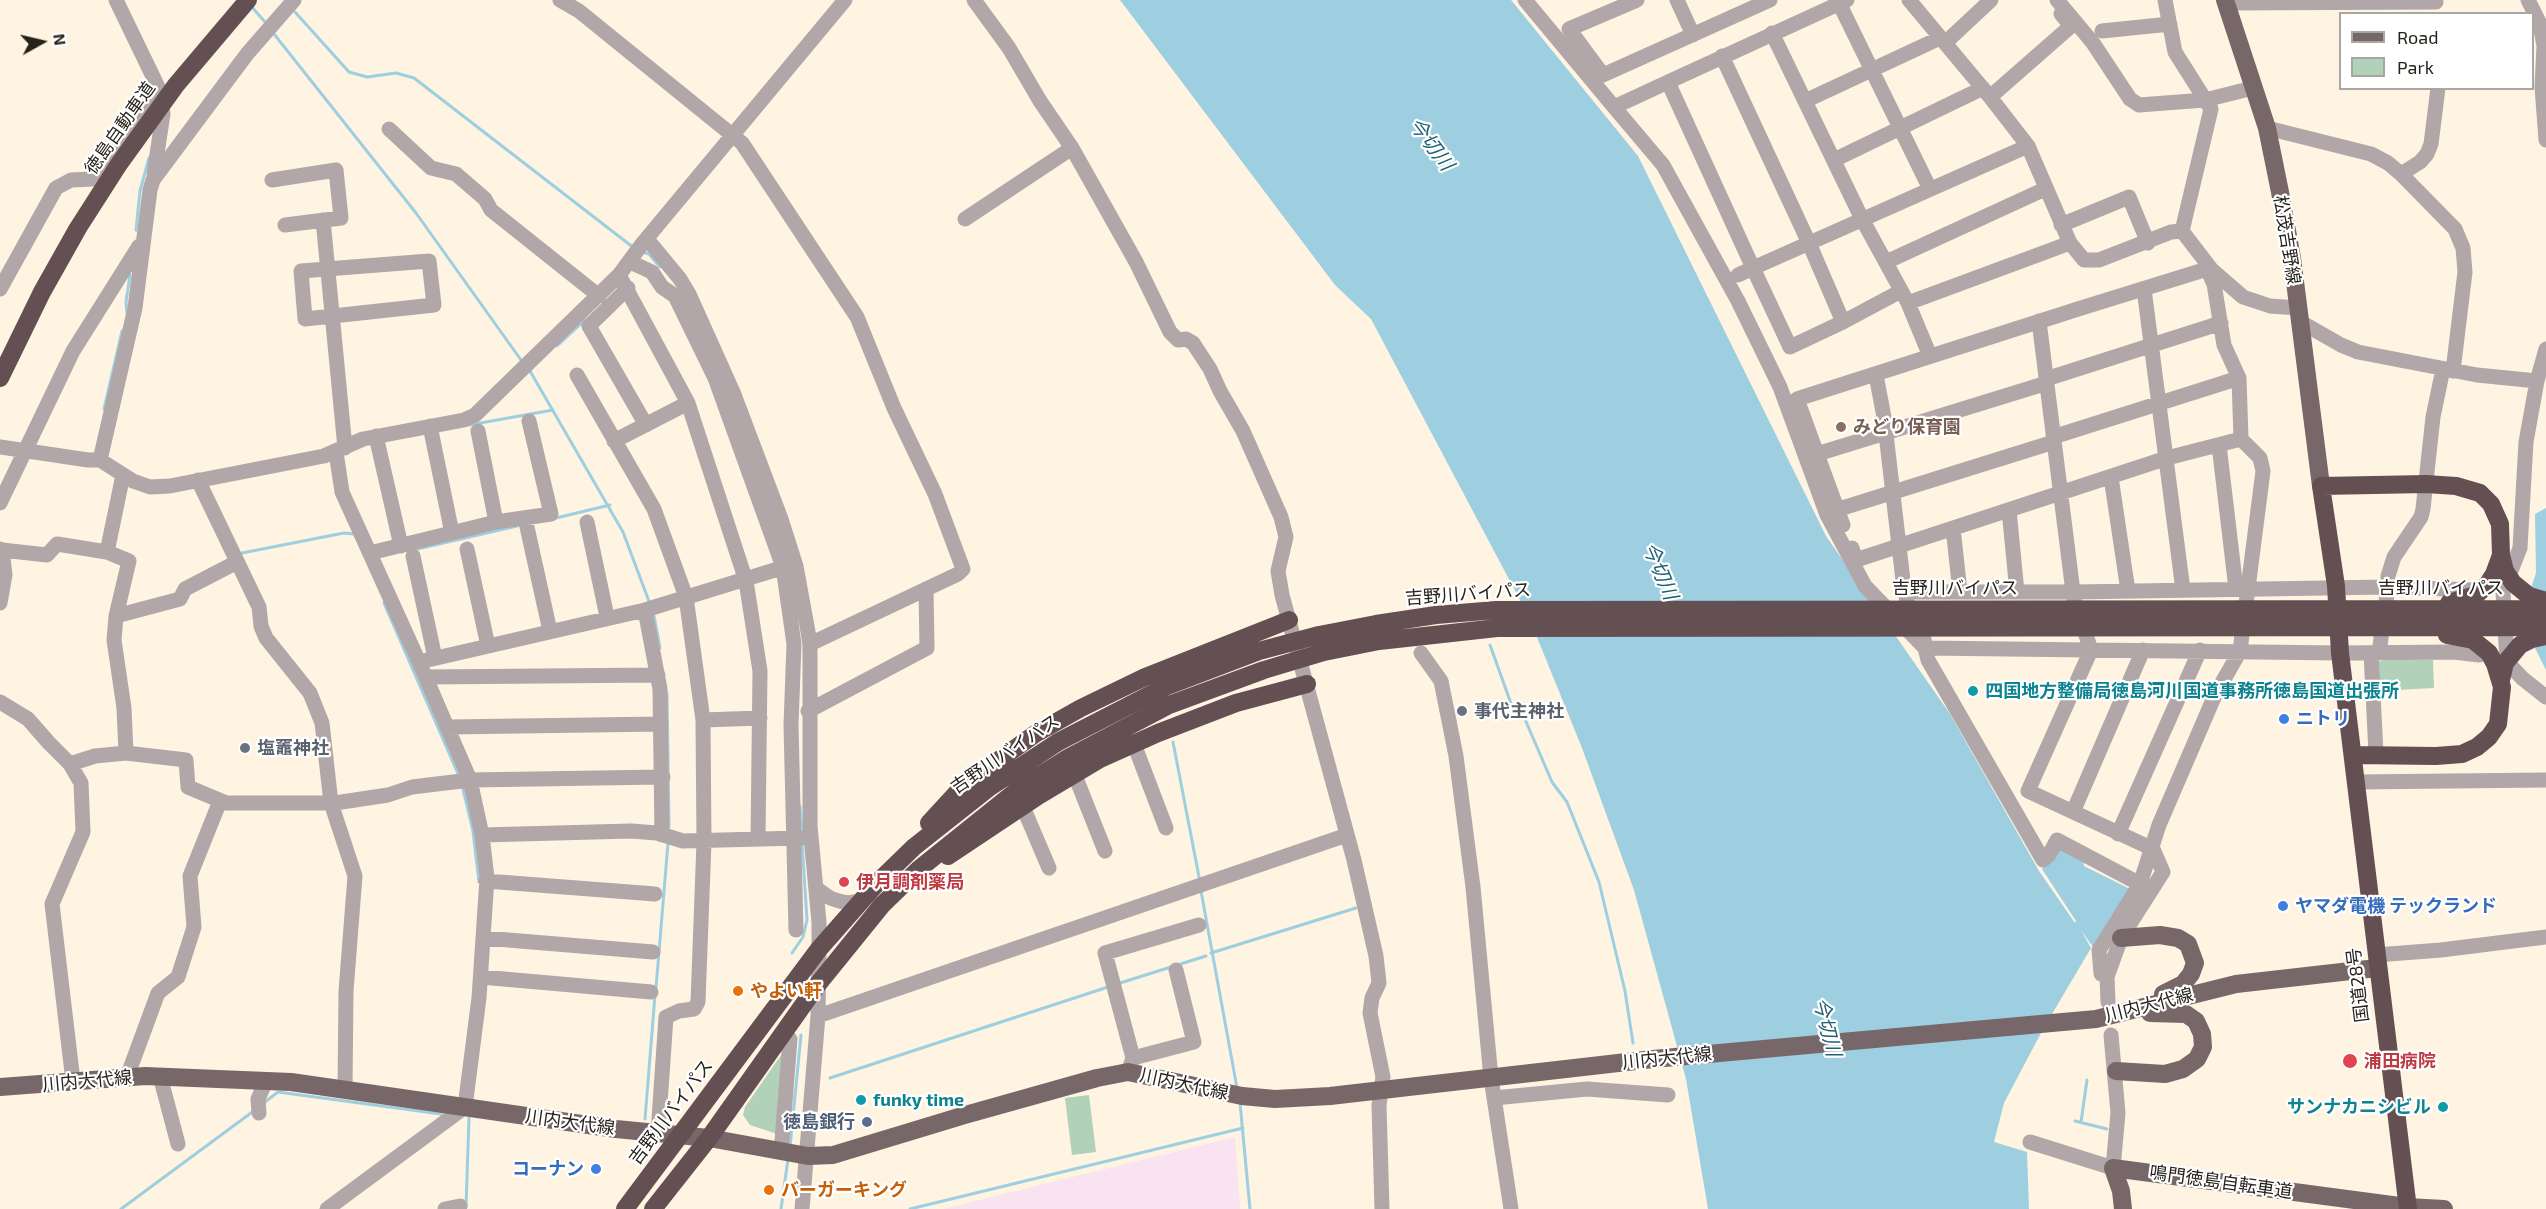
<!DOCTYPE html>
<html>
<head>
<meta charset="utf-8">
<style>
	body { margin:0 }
	#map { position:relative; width:2546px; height:1209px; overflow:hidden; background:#fff3e1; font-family:"Exo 2",sans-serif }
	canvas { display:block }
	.legend { position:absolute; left:2339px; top:12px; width:195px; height:78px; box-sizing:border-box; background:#fff; border:2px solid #a9a7a4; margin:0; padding:8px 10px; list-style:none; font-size:18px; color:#27231c }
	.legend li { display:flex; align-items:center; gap:12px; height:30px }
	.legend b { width:30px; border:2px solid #a9a7a4 }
	.north { position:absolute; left:12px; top:12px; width:60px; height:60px; -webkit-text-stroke:4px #fff; paint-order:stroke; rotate:82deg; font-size:16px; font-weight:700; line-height:24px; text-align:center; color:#27231c }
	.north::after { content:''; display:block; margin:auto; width:21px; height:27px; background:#27231c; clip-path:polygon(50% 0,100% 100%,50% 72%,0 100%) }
</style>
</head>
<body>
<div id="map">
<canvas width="2546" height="1209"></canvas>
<ul class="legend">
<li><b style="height:8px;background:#786769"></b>Road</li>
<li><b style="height:16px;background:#b1d1b9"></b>Park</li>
</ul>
<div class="north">N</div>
</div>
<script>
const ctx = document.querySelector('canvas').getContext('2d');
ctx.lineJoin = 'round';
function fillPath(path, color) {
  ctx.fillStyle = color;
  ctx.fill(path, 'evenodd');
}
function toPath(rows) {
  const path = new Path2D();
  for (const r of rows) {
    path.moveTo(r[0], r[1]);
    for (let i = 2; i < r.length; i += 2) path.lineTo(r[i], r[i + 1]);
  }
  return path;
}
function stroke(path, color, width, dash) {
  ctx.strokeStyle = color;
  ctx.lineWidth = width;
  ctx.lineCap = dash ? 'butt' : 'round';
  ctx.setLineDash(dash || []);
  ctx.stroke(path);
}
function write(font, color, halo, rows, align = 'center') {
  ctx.font = font + ' "Exo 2","Noto Sans JP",sans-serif';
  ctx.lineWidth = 4.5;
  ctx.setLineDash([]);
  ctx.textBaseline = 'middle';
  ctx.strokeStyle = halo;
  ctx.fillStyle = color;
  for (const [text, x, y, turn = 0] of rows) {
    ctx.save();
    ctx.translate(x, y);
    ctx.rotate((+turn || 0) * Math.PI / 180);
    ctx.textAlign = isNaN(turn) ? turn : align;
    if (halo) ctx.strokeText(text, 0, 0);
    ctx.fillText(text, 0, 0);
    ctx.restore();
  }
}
const industrial = toPath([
	[1235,1137,1240,1209,943,1209]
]);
const green = toPath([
	[2388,659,2433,660,2434,688,2377,691,2376,662],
	[786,1048,780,1135,750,1125,743,1115,745,1107],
	[1089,1095,1096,1152,1072,1155,1065,1098]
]);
const water = toPath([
	[1120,0,1511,0,1638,156,1826,536,1950,714,2039,871,2075,923,2076,921,2042,869,2060,845,2083,857,2084,866,2132,890,2093,947,2081,930,2091,948,2042,1031,2004,1103,1994,1142,2027,1152,2029,1209,1708,1209,1686,1079,1634,890,1582,748,1528,615,1371,319,1335,285],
	[2546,508,2546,670,2535,648,2530,591,2536,573,2535,514]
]);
const stream = toPath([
	[251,6,265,22],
	[295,12,349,72,367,77,396,73,414,78,634,248],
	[274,34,416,213,521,360],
	[136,230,140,191,149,158],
	[643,252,649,254,660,267],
	[127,313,126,302,130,275],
	[557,346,585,320],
	[532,368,530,371,623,532,650,604],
	[104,409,122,331],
	[469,425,553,410],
	[556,518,610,505],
	[413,550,517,526],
	[242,553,344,533,354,534],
	[384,603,459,776],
	[654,616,660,648],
	[1490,645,1513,709,1524,717,1552,782,1567,802,1599,882,1625,991,1633,1043],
	[667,693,669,827],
	[1173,742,1200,882],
	[462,785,473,831,479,882],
	[800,806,802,832],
	[1201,891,1237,1088],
	[792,953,803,937,807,920,802,842],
	[1211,953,1356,908],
	[1120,983,1206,956],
	[656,988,668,843],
	[830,1078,1108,987],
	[265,1102,278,1092,441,1114],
	[1240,1103,1250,1209],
	[645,1119,655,995],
	[2075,1121,2107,1129],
	[2081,1122,2087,1080],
	[790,1147,801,1035],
	[466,1207,469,1118],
	[121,1209,255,1110],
	[781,1209,788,1159],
	[910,1209,1243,1128]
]);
const minor = toPath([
	[560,0,579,11,742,143,857,317,894,408,935,494,963,569,958,574,810,644],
	[974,0,1009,48,1040,101,1072,148,1136,262,1170,332,1178,340,1186,339,1193,343,1210,369,1220,391,1243,431,1281,517,1286,537,1278,571,1282,595,1354,860,1376,956,1379,983,1372,998,1370,1013,1383,1077,1379,1105,1382,1209],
	[1525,0,1614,107,1668,82],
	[1637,0,1569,29,1603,75,1770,0],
	[1677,0,1693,35],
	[1847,0,1668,82,1753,268,2028,146],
	[1909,0,1990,97,2028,146,2070,243,2084,260,2099,260,2171,232,2182,231,2212,270,2243,297,2270,306,2298,308],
	[2057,0,2093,43,2130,99,2139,105,2205,100,2253,88],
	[2165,0,2175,52,2211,109,2182,231],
	[2528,0,2540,24,2544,46,2542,87,2546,140],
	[1839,3,1930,189],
	[2226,3,2436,2],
	[2102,31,2170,24],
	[1772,33,1862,219,1908,303,1930,356],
	[1945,43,1991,0],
	[1722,56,1809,243,1843,322],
	[1990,97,2071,26,2061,14],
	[1805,101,1940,38],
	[1614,107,1663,165,1738,301,1780,387,1827,515,1865,586,1925,648,1928,660,2043,860,2049,855,2057,840,2140,884,2159,825,2215,695,2240,651,2263,471,2260,458,2241,439,2239,378,2224,345,2214,284,2207,269],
	[2267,128,2371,154,2388,163,2401,174,2455,229,2463,248,2465,272,2453,371],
	[389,129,431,168,456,174,485,199,491,210,599,296],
	[1834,160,1983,88],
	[154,174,163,114,161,100],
	[2401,174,2420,162,2427,154,2431,144,2438,88],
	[272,180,336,170,341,218,285,225],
	[965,219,1072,148],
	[323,220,345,448],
	[2061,225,2129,197,2148,243],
	[647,239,680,279,689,294,733,392,781,519,796,566,807,626,810,644,810,826,819,922,819,949,818,1016,802,1209],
	[429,261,434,305,305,319,301,271,429,261],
	[630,262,652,272,662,287,675,296,715,378,783,567,794,644,791,725,796,930],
	[1886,262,2045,189],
	[619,275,688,403,746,581,760,671,758,838],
	[1738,275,1753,268,1790,347,1843,322,1901,291],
	[628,288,589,326,646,425],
	[0,289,56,188,71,180,93,179,158,87,116,0],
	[2144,289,2183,590],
	[1908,303,2070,243],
	[2039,321,2074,600,2091,650],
	[2299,321,2341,345,2358,352,2477,375,2537,381,2526,442,2520,548,2503,591,2507,662,2522,678,2546,697],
	[2443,369,2433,417,2423,509,2421,517,2394,557,2388,576,2388,587,2475,590],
	[577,375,654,509,686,597,703,720],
	[1876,375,1884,417,1904,589,1909,608,1924,639,1925,648,2340,653,2454,652,2479,655],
	[2046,379,2221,323],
	[2537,381,2546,349],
	[430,426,452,533],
	[478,431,496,522],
	[376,436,401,546],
	[2053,437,2239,378],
	[614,441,688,403],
	[2219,445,2236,589],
	[0,447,88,460,100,460,133,481,150,487,170,486,324,456,363,439,464,420,475,415,619,275,642,244,845,0],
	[1817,454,2047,383],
	[100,460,135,308,150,190,153,180,247,54,294,0],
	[123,475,107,552,129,561,116,616,114,640,124,708,126,753],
	[2111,477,2128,591],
	[198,480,259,607,261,626,266,638,310,693,322,723,331,803,355,876,346,991,345,1090],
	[0,503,73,351,139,246],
	[1836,510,2054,442],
	[2009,510,2017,592],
	[525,518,550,631],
	[587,522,607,617],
	[1843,525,1797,399,2078,309,2207,269,2212,270],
	[1953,528,1960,592],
	[1852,548,1856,560,2167,458,2241,439],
	[0,549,2,550,5,575,0,603],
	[467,549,488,646],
	[2,550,47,555,57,544,107,552],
	[370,553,496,522,551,514,529,421],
	[413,556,435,658],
	[1904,589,1917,592,2073,592,2388,587,2379,653],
	[645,610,660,689,662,835],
	[116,616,180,599,185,589,237,562],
	[2091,650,2028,791,2153,849,2163,872,2121,938,2107,977,2108,1002],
	[1421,653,1441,681,1456,756,1473,887,1491,1078,1511,1209],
	[2371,653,2376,754],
	[419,662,645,610,791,565],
	[426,677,658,675],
	[0,702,28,719,49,743,70,764,81,783,83,832,52,904,73,1081],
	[808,711,927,648,926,589],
	[447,727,661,724],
	[1134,744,1166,828],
	[70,764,95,756,126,753,186,760,188,787,226,803,335,803,388,795,412,787,470,780,663,777],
	[1074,773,1105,851],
	[2356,782,2546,780],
	[1023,807,1049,868],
	[2073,812,2143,650],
	[2118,834,2200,650],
	[482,835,631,831,657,833,683,841,801,838],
	[486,881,655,894],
	[816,888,830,898,839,901,848,903,861,901],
	[484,938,653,952],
	[2376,955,2441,950,2546,937],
	[2101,974,2099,950,2140,884],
	[481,977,651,992],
	[818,1016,1347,835],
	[1133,1058,1194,1042,1176,970],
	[1128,1072,1133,1058,1105,953,1199,925],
	[160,1076,178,1144],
	[127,1077,158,993,178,977,194,927,190,876,220,801],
	[1494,1098,1587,1089,1668,1095],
	[259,1113,258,1099,266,1081],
	[658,1133,666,1017,679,1011,694,1009,698,1002,704,842,703,720,760,718],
	[782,1141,790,1039],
	[2030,1142,2113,1168,2118,1113,2111,1035],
	[327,1209,465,1107,479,998,487,878,482,835,470,780,419,662,342,492,336,452],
	[445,1209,460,1206]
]);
const major = toPath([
	[2225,0,2267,128,2280,192,2292,258,2321,486],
	[2121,938,2160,935,2178,938,2188,944,2195,963,2191,974,2183,984,2163,994],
	[2116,1071,2165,1074,2183,1069,2197,1059,2203,1047,2202,1034,2196,1021,2186,1014,2150,1013],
	[0,1087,145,1076,291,1082,616,1129,709,1138,808,1156,833,1155,965,1115,1097,1078,1128,1072,1242,1096,1275,1099,1330,1096,1653,1059,2096,1019,2236,984,2377,968],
	[2123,1209,2121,1191,2113,1168,2407,1207,2444,1209]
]);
const highway = toPath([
	[0,378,42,292,78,228,119,164,176,85,248,0],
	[2501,555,2505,571,2513,583,2529,596,2546,601],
	[2501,680,2505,663,2520,645,2532,639,2546,636],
	[2354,755,2436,756,2462,754,2477,747,2489,737,2498,724,2502,687,2495,664,2489,653,2473,640,2447,635],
	[929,823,963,786,1035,734,1081,708,1145,677,1289,620],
	[948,856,1038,796,1100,759,1158,733,1236,703,1307,684],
	[625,1209,819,949,878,882,914,847,990,787,1058,742,1167,686,1259,651,1319,635,1376,624,1436,615,1496,610,2546,609],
	[653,1209,709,1138,818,984,882,905,919,869,1020,788,1066,759,1169,705,1264,670,1324,652,1379,641,1497,628,2546,627],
	[2408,1209,2340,653,2336,586,2321,486,2426,484,2456,486,2480,493,2491,504,2500,524,2501,555,2494,574,2487,585,2476,595,2449,603]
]);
const markers = [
	[1841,427,6,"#8d6e63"],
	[1973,691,6,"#0f9aa8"],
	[1462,711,6,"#6b7280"],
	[2284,719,6,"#3f7fe0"],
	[245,748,6,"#6b7280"],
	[844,882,6,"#e0444e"],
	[2283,906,6,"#3f7fe0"],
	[738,991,6,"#e8710a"],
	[2350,1061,8,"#e0444e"],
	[861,1100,6,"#0f9aa8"],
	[2443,1107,6,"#0f9aa8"],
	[867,1122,6,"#5c6f8a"],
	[596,1169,6,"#3f7fe0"],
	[769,1190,6,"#e8710a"]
];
const streetNames = [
	["徳島自動車道",120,128,-55],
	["松茂吉野線",2287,240,81],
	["吉野川バイパス",1955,588],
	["吉野川バイパス",2441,588],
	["吉野川バイパス",1468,594,-4],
	["吉野川バイパス",1005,754,-34],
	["国道28号",2358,985,-97],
	["川内大代線",2149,1005,-14],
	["川内大代線",1667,1058,-6],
	["川内大代線",87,1081,-5],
	["川内大代線",1184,1084,12],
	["吉野川バイパス",671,1112,-53],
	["川内大代線",570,1122,8],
	["鳴門徳島自転車道",2221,1182,8]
];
const educationNames = [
	["みどり保育園",1853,427]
];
const cultureNames = [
	["四国地方整備局徳島河川国道事務所徳島国道出張所",1985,691],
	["funky time",873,1100],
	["サンナカニシビル",2431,1107,"right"]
];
const worshipNames = [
	["事代主神社",1474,711],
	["塩竈神社",257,748]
];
const shopNames = [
	["ニトリ",2296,719],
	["ヤマダ電機 テックランド",2295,906],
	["コーナン",584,1169,"right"]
];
const healthNames = [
	["伊月調剤薬局",856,882],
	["浦田病院",2364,1061]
];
const foodNames = [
	["やよい軒",750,991],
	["バーガーキング",781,1190]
];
const serviceNames = [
	["徳島銀行",855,1122]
];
const waterNames = [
	["今切川",1431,144,53],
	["今切川",1660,571,67],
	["今切川",1827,1027,76]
];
fillPath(industrial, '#f9e3f0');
fillPath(green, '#b1d1b9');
fillPath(water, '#9dcfe1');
stroke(stream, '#9dcfe1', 3);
stroke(minor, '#b1a7a8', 15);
stroke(major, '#786769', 18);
stroke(highway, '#645053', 18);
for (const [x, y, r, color] of markers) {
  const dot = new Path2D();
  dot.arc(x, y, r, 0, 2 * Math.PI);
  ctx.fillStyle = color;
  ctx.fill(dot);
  stroke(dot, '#fff', 2);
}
write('18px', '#27231c', '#fff', streetNames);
write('bold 18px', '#785e54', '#fff', educationNames, 'left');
write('bold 18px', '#0d838f', '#fff', cultureNames, 'left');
write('bold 18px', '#5b616d', '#fff', worshipNames, 'left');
write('bold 18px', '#366cbe', '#fff', shopNames, 'left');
write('bold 18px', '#be3a42', '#fff', healthNames, 'left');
write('bold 18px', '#c56008', '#fff', foodNames, 'left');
write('bold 18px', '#4e5e75', '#fff', serviceNames, 'right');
write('italic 20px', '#216174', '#fff', waterNames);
</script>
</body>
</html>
